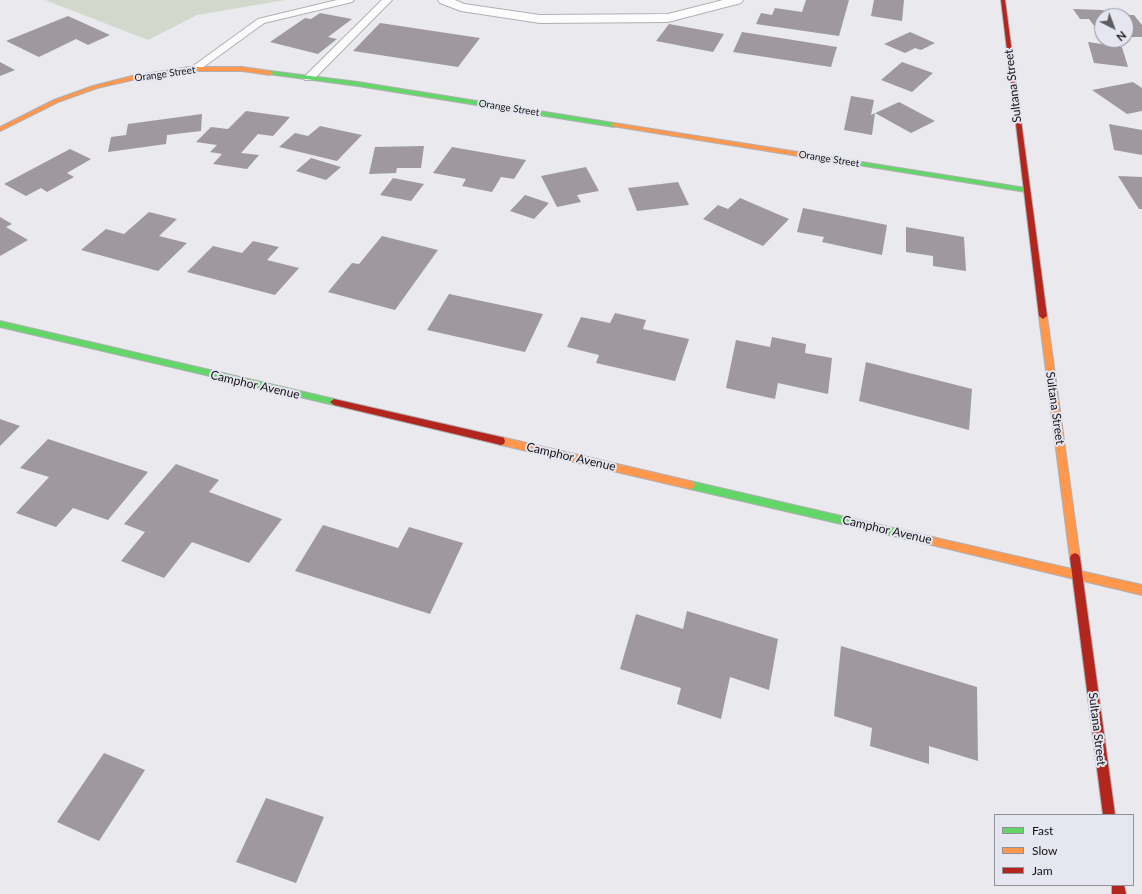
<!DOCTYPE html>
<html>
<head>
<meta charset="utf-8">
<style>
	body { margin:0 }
	#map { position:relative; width:1142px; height:894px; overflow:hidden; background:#e9e9ee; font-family:Lato,sans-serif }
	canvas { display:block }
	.legend { position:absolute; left:994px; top:814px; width:140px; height:72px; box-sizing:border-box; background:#e6e6f1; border:1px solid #919199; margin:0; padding:5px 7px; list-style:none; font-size:12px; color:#121215 }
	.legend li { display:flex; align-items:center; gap:8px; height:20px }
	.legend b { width:20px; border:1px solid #919199 }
	.north { position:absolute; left:1094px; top:8px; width:40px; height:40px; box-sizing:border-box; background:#e6e6f1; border:1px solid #919199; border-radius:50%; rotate:138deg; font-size:11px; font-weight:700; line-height:16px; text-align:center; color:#121215 }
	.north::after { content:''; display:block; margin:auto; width:14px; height:18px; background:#5d5d61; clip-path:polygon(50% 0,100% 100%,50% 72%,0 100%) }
</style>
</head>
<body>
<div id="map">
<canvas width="1142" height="894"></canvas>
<ul class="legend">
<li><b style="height:5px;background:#63d668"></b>Fast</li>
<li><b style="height:5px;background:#ff974d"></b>Slow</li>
<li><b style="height:5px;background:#b3261e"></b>Jam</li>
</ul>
<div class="north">N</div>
</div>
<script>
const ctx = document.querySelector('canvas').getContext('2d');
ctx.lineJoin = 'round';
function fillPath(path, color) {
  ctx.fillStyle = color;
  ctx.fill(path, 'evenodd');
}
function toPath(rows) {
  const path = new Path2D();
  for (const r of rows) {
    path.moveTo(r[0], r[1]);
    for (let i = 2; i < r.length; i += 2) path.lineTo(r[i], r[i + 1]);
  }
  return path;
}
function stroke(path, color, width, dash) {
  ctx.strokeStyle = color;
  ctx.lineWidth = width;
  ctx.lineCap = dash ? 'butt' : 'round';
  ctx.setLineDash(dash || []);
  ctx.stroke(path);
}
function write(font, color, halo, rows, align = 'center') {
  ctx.font = font + ' Lato,sans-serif';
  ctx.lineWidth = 4;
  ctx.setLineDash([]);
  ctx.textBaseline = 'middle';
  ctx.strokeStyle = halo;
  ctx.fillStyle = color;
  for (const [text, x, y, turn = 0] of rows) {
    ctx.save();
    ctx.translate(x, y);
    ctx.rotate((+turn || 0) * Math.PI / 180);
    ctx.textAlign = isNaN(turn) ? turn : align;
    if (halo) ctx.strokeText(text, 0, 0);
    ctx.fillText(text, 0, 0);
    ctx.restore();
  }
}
const green = toPath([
	[45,0,285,0,197,15,148,40]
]);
const building = toPath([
	[806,0,849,0,839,36,756,24,761,13,772,15,775,8,802,12],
	[874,0,904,0,902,21,871,16],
	[1073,9,1103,10,1106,14,1122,16,1102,16,1101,35,1089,19,1080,19],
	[320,13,352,19,328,37,337,39,318,54,270,42,305,18,311,19],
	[1126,15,1134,15,1142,25,1142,37,1126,37],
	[68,16,110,35,88,45,76,39,39,57,6,41],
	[380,23,480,38,458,67,353,51],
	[669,24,724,34,713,52,656,41],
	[742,32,787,39,837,47,831,67,733,52],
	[910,32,935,43,921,50,915,48,905,53,884,44],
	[1088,42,1122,47,1128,67,1094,63],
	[0,62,15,70,0,76],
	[902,62,933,73,912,92,881,80],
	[1133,82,1142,88,1142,111,1127,114,1092,90],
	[851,96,874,100,871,115,899,102,935,121,911,133,875,113,872,135,844,130],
	[246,111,290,117,273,136,258,134,241,153,259,155,247,169,213,164,222,154,210,152,217,145,196,142,211,127,228,129],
	[202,114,201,131,167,135,166,144,108,152,111,137,126,135,128,124],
	[1109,124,1142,130,1142,155,1114,150],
	[320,126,362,135,337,161,279,147,295,133,308,136],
	[424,146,421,168,397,168,396,173,369,174,375,147],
	[452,147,526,160,514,179,501,177,492,192,462,186,466,179,433,173],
	[70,149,91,159,67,173,74,177,47,192,41,188,26,196,4,184],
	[311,158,341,167,326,180,296,171],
	[586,167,599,191,577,195,581,202,557,207,541,176],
	[1118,176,1142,177,1142,209,1139,209],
	[393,178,424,184,411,201,380,195],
	[678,182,689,205,637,211,628,188],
	[525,195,549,203,534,219,510,211],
	[740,198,789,219,763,246,703,219,718,205,728,209],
	[803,208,887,225,882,255,822,242,824,237,797,232],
	[149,212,177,219,159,236,187,243,158,271,81,250,106,229,124,234],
	[0,217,12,224,6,227,28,240,0,256],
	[906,227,964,237,966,271,933,266,933,256,906,252],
	[382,236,438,250,395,310,328,292,352,263,359,264],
	[253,241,279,247,267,260,299,268,275,295,187,272,213,246,242,253],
	[449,294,543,314,525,352,427,330],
	[615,313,646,320,643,329,689,339,675,381,596,363,599,355,567,347,581,317,610,323],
	[772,337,806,344,805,353,832,358,828,394,778,383,775,399,726,388,736,340,770,347],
	[866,362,972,389,969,430,859,401],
	[0,419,20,426,0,446],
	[48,439,148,472,108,520,73,508,56,527,16,513,49,477,20,468],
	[176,464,219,480,209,492,282,519,249,563,192,542,164,578,121,561,145,532,124,524],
	[323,525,398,548,409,527,463,543,430,614,295,571],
	[687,611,778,639,769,690,730,677,721,719,677,704,681,688,620,669,636,614,683,629],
	[841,646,977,687,978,761,929,746,929,764,870,746,872,728,834,716],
	[104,753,145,770,99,841,57,822],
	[266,798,324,817,296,883,236,862]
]);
const lane = toPath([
	[337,0,354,0,352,2,264,23,198,71,194,72,189,69,258,19,337,0],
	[382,0,392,0,313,80,305,80,304,78,305,76,382,0]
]);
const street = toPath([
	[438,0,455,0,464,4,540,15,668,14,723,0,743,0,741,3,668,22,540,23,461,11,440,3,438,0]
]);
const fast = toPath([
	[270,71,358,82,614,123,617,125,614,127,358,86,268,74,267,73,270,71],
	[817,155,1026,188,1029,190,1026,192,815,158,815,156,817,155],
	[0,321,334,399,338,402,334,405,0,327,0,321],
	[690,481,932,537,935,538,937,541,935,544,932,545,690,489,687,488,685,485,687,482,690,481]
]);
const slow = toPath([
	[190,67,242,67,270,71,273,73,270,75,242,71,190,71,132,80,97,88,58,102,0,131,0,127,54,100,93,86,132,76,190,67],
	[614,123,817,155,820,157,817,159,612,126,611,125,614,123],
	[1043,313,1047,316,1080,558,1079,561,1075,563,1071,561,1070,558,1039,316,1043,313],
	[501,437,690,481,693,482,695,485,693,488,690,489,501,445,498,444,497,441,498,438,501,437],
	[932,537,1142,585,1142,595,932,545,929,544,927,541,929,538,932,537]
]);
const jam = toPath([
	[1001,0,1005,0,1047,316,1043,319,1039,316,1001,0],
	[334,399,501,437,504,438,505,441,504,444,501,445,334,405,330,402,334,399],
	[1075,553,1079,555,1080,558,1115,815,1103,815,1070,558,1071,555,1075,553],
	[1112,885,1124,885,1126,894,1112,894,1112,885]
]);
const farStreetnames = [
	["Orange Street",165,74,-8],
	["Orange Street",509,108,9],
	["Orange Street",829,159,9]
];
const streetNames = [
	["Sultana Street",1013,86,-97],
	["Camphor Avenue",255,385,13],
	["Sultana Street",1055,408,82],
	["Camphor Avenue",571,457,13],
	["Camphor Avenue",887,530,13],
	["Sultana Street",1097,729,83]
];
fillPath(green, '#d2d9cc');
fillPath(building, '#9f999e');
stroke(lane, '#b0b0b5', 2);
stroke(street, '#b0b0b5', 2);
stroke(fast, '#b0b0b5', 2);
stroke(slow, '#b0b0b5', 2);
stroke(jam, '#b0b0b5', 2);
fillPath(lane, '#fcfcfc');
fillPath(street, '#fcfcfc');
fillPath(fast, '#63d668');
fillPath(slow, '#ff974d');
fillPath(jam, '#b3261e');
write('10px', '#121215', '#e6e6f1', farStreetnames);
write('12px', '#121215', '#e6e6f1', streetNames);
</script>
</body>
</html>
